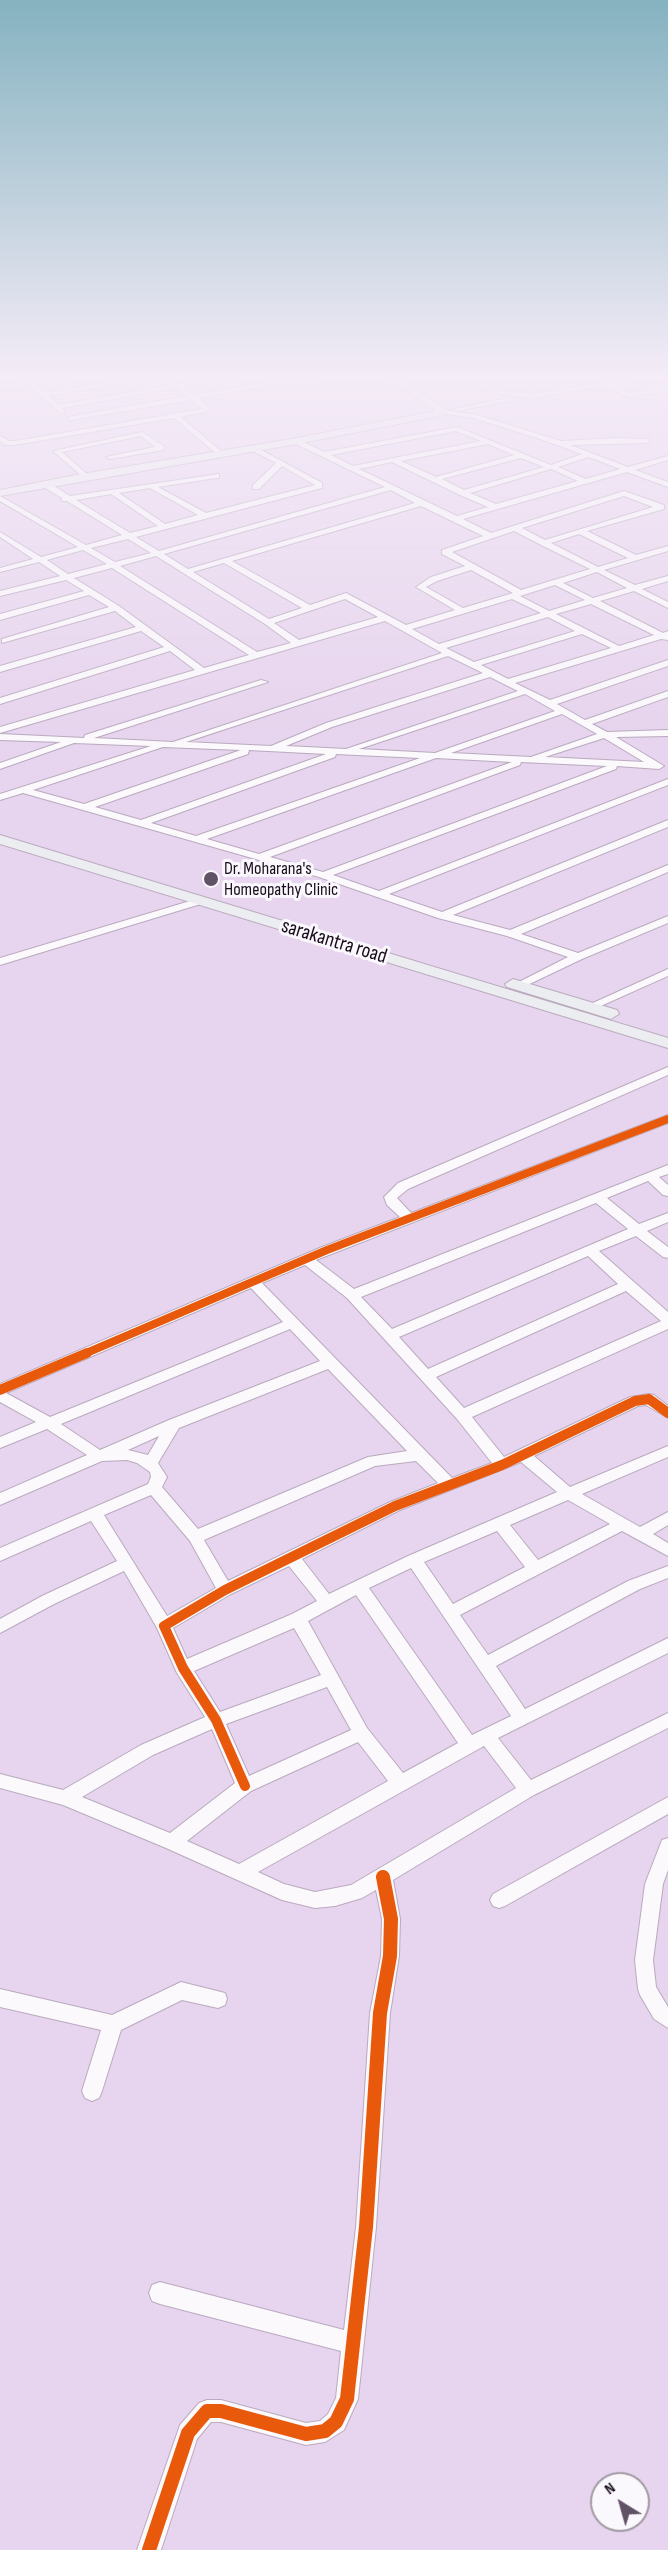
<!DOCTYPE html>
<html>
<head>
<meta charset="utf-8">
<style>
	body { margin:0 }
	#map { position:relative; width:668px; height:2550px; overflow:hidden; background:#e7d4ee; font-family:"Sofia Sans Condensed",sans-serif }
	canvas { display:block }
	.north { position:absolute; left:590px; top:2472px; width:60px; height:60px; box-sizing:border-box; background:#fbf8fd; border:2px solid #a19aa3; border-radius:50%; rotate:323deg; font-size:16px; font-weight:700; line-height:24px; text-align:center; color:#190d1d }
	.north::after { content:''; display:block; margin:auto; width:21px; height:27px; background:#615366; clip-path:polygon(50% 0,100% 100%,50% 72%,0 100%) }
</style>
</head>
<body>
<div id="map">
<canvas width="668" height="2550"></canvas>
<div class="north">N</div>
</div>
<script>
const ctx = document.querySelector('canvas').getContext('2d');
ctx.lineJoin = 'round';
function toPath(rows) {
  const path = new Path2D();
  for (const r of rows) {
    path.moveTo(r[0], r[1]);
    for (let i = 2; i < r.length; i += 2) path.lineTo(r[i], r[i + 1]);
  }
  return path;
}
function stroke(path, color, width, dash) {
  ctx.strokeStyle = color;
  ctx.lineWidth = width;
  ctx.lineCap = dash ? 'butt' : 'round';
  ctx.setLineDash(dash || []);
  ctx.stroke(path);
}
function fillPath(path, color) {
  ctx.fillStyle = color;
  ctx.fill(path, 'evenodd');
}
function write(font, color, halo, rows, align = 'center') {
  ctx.font = font + ' "Sofia Sans Condensed",sans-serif';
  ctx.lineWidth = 6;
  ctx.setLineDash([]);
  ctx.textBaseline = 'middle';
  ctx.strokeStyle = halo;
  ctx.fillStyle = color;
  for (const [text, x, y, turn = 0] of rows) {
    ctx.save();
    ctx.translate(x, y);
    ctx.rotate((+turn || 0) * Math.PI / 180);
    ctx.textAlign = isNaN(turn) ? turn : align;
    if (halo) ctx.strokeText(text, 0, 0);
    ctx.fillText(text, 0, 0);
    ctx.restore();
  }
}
const street = toPath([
	[52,377,70,377,35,384,45,393,137,377,155,377,49,396,58,405,173,385,164,377,172,377,180,384,218,377,235,377,184,387,194,395,298,377,315,377,198,398,210,409,210,411,181,417,222,452,223,454,219,456,174,418,15,445,5,445,0,441,0,436,10,441,15,441,202,409,191,400,70,420,68,417,187,396,177,388,62,408,65,412,62,414,28,385,0,389,0,385,52,377],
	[618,377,629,377,611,384,629,393,668,387,668,391,628,397,604,386,533,398,486,392,489,390,533,394,604,382,618,377],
	[512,397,514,400,457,411,454,409,512,397],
	[444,410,477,415,561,441,617,438,649,439,649,443,646,443,570,445,628,467,668,456,668,460,635,470,668,482,668,487,627,472,463,519,491,533,624,491,664,505,664,509,587,531,636,555,668,546,668,551,604,570,635,585,668,576,668,581,642,589,668,602,668,608,634,591,600,601,663,633,668,631,668,640,661,639,515,683,550,700,668,660,668,666,557,704,585,720,668,691,668,697,592,724,607,732,668,730,668,736,616,737,664,766,659,769,617,766,616,769,333,875,379,891,668,779,668,785,389,894,442,912,668,820,668,827,453,915,510,930,668,865,668,872,521,934,578,953,668,916,668,923,582,959,519,989,515,988,515,984,568,957,507,936,438,918,319,877,23,793,0,800,0,794,151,746,74,743,0,769,0,763,61,742,0,740,0,734,84,738,85,735,261,680,268,682,94,738,173,742,442,653,385,621,0,733,0,727,195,670,170,651,0,704,0,698,164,647,141,631,0,672,0,666,136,627,115,611,2,643,2,639,109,607,89,595,0,620,0,614,84,591,66,580,0,596,0,591,60,576,39,562,0,572,0,568,33,559,0,537,0,532,41,557,78,547,0,501,0,496,86,545,122,535,67,501,62,501,62,498,42,486,42,482,48,482,70,496,219,474,219,478,216,478,158,487,206,513,315,485,282,466,259,489,253,489,253,485,276,463,251,450,251,446,254,446,322,483,322,488,136,537,159,551,385,487,294,443,293,441,297,439,324,452,457,427,551,465,582,454,543,440,474,418,442,413,444,410],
	[456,431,481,441,353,466,331,455,456,431],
	[488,444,514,455,436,477,401,461,488,444],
	[589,457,620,469,586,479,558,467,589,457],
	[521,458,544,467,464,490,442,479,521,458],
	[392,462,460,495,488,507,457,516,359,469,392,462],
	[551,469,578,481,496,504,470,493,551,469],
	[150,488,198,515,165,524,119,493,150,488],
	[391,490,415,503,188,569,164,554,391,490],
	[111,494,158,526,130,533,76,500,111,494],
	[624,496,653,507,545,540,522,528,624,496],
	[421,506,483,536,442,550,442,554,465,566,431,577,416,587,455,610,406,625,346,593,310,605,232,561,421,506],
	[514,531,541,545,590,569,521,590,452,552,514,531],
	[579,534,628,558,598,567,551,543,579,534],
	[128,539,151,553,115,562,91,548,128,539],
	[83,550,107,564,68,574,47,560,83,550],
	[156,556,265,624,291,643,257,652,120,566,156,556],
	[224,563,302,608,269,619,193,572,224,563],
	[112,568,249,655,204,668,119,606,74,578,112,568],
	[471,570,513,593,463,608,426,587,437,581,471,570],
	[597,572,627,588,593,598,563,583,597,572],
	[555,585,585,600,549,611,520,596,555,585],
	[345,599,378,617,299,640,274,623,345,599],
	[512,599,541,613,439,644,412,629,512,599],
	[591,604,654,635,619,646,556,614,591,604],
	[548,617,575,631,474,662,446,648,548,617],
	[582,634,611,648,508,679,481,665,582,634],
	[448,656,483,673,326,723,271,746,186,742,448,656],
	[490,677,518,691,346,749,286,746,332,727,490,677],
	[525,694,555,711,435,753,359,749,525,694],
	[562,714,597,734,531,757,451,753,562,714],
	[604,738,644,762,545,757,604,738],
	[163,747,241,750,84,804,33,790,163,747],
	[249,750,326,754,141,820,95,807,248,754,249,750],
	[336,754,420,758,196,836,151,823,335,757,336,754],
	[436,758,512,762,259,854,207,839,436,758],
	[521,762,607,766,323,872,270,857,520,765,521,762],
	[142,432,164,446,164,450,110,459,106,457,155,447,141,436,62,452,88,475,88,479,85,479,53,451,142,432],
	[200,898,204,899,204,903,0,965,0,958,200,898],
	[668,969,668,976,594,1009,590,1010,584,1007,668,969],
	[668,1067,668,1075,408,1189,397,1198,411,1213,668,1115,668,1123,316,1260,354,1289,668,1165,668,1174,659,1177,668,1185,668,1196,663,1195,648,1181,607,1198,639,1224,668,1213,668,1222,647,1231,668,1247,668,1258,663,1257,636,1236,599,1251,668,1312,668,1329,472,1417,504,1457,630,1397,649,1394,654,1395,668,1406,668,1418,646,1405,638,1406,534,1456,570,1487,668,1446,668,1457,582,1494,640,1527,668,1512,668,1525,653,1534,668,1543,668,1556,622,1531,460,1615,488,1655,628,1581,668,1566,668,1578,640,1589,496,1666,525,1709,668,1638,668,1653,498,1738,531,1780,668,1713,668,1728,534,1795,393,1880,400,1919,399,1956,390,2013,376,2227,358,2399,344,2430,325,2442,306,2445,221,2422,211,2422,197,2439,161,2550,137,2550,180,2425,199,2403,207,2400,221,2400,306,2423,320,2421,328,2414,336,2398,341,2351,160,2304,152,2301,149,2293,152,2285,160,2282,344,2330,356,2227,370,2013,381,1956,382,1919,376,1890,362,1898,335,1906,315,1908,282,1900,166,1848,63,1805,0,1788,0,1774,63,1790,141,1745,205,1717,177,1673,157,1628,124,1571,54,1604,0,1633,0,1619,42,1596,117,1561,91,1521,0,1561,0,1548,148,1484,151,1477,150,1472,137,1463,127,1460,102,1461,0,1505,0,1493,87,1455,47,1429,0,1448,0,1437,36,1422,0,1402,0,1384,322,1247,400,1217,387,1205,384,1197,398,1183,668,1067],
	[596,1203,628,1229,392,1329,361,1297,596,1203],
	[588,1256,618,1284,428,1369,399,1337,588,1256],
	[305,1265,347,1298,457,1419,492,1463,452,1478,262,1283,305,1265],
	[251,1288,283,1322,50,1417,6,1393,251,1288],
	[626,1291,661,1321,464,1408,436,1377,626,1291],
	[290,1329,320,1361,169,1420,100,1450,61,1424,290,1329],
	[328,1369,407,1451,368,1457,198,1529,162,1487,167,1477,158,1463,179,1428,328,1369],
	[159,1436,148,1455,128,1450,159,1436],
	[416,1461,438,1483,390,1502,228,1581,204,1540,375,1466,416,1461],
	[521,1462,557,1492,408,1556,329,1594,302,1559,400,1510,521,1462],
	[151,1495,190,1541,216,1588,167,1616,104,1515,151,1495],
	[568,1500,610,1524,538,1560,510,1525,568,1500],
	[497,1531,525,1567,453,1604,424,1562,497,1531],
	[289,1566,317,1601,292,1614,187,1659,173,1628,231,1594,289,1566],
	[411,1568,479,1669,511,1716,472,1735,369,1588,411,1568],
	[356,1595,458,1743,403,1773,367,1728,308,1621,356,1595],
	[294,1628,321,1675,220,1712,194,1671,294,1628],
	[327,1687,351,1730,249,1776,226,1724,327,1687],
	[212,1729,235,1783,170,1833,82,1797,153,1755,212,1729],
	[358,1742,388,1781,239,1864,187,1841,251,1791,358,1742],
	[484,1746,516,1788,351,1885,315,1892,284,1884,258,1872,484,1746],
	[668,1797,668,1814,505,1906,499,1908,493,1906,490,1900,493,1894,668,1797],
	[668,1838,668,1870,663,1884,653,1960,656,1987,668,2007,668,2028,654,2019,640,1995,638,1989,635,1960,645,1884,662,1840,668,1838],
	[181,1982,225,1993,227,1999,225,2005,218,2008,182,2000,121,2030,102,2091,99,2098,92,2101,85,2098,82,2091,101,2030,0,2007,0,1989,112,2015,181,1982]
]);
const secondary = toPath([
	[388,377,400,377,449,412,444,415,297,444,0,496,0,490,76,475,297,438,435,411,388,377],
	[0,835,668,1038,668,1048,0,844,0,835],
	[513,979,617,1010,619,1014,611,1019,507,987,505,984,513,979]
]);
const cyclewayFar2 = toPath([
	[84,1354,327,1250,668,1119]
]);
const cyclewayFar1 = toPath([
	[0,1390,87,1353],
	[245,1786,216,1720,183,1668,164,1626,225,1590,395,1506,502,1465,635,1401,649,1399,668,1413]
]);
const cycleway = toPath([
	[149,2550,188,2433,207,2411,221,2411,306,2434,325,2431,336,2422,347,2399,366,2227,380,2013,390,1956,391,1919,383,1877]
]);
const markers = [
	[211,879,8,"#615366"]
];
const farPoinames = [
	["Dr. Moharana's",224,869],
	["Homeopathy Clinic",224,890]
];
const streetNames = [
	["sarakantra road",334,942,17]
];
stroke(street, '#b9aabe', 2);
stroke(secondary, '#b9aabe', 2);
fillPath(street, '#fbf9fc');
fillPath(secondary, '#ecedf1');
stroke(cyclewayFar2, '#e8590c', 8);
stroke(cyclewayFar1, '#e8590c', 10);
stroke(cycleway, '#e8590c', 14);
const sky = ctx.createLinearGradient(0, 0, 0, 734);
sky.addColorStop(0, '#85b2c0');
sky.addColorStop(0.51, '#f4ecf7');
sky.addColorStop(1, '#f4ecf700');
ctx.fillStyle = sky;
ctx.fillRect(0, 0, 668, 734);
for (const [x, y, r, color] of markers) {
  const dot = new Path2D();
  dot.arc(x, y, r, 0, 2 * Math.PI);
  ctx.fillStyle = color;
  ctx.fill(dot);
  stroke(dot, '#fbf8fd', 2);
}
write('18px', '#190d1d', '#fbf8fd', farPoinames, 'left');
write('21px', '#190d1d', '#fbf8fd', streetNames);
</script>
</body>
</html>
